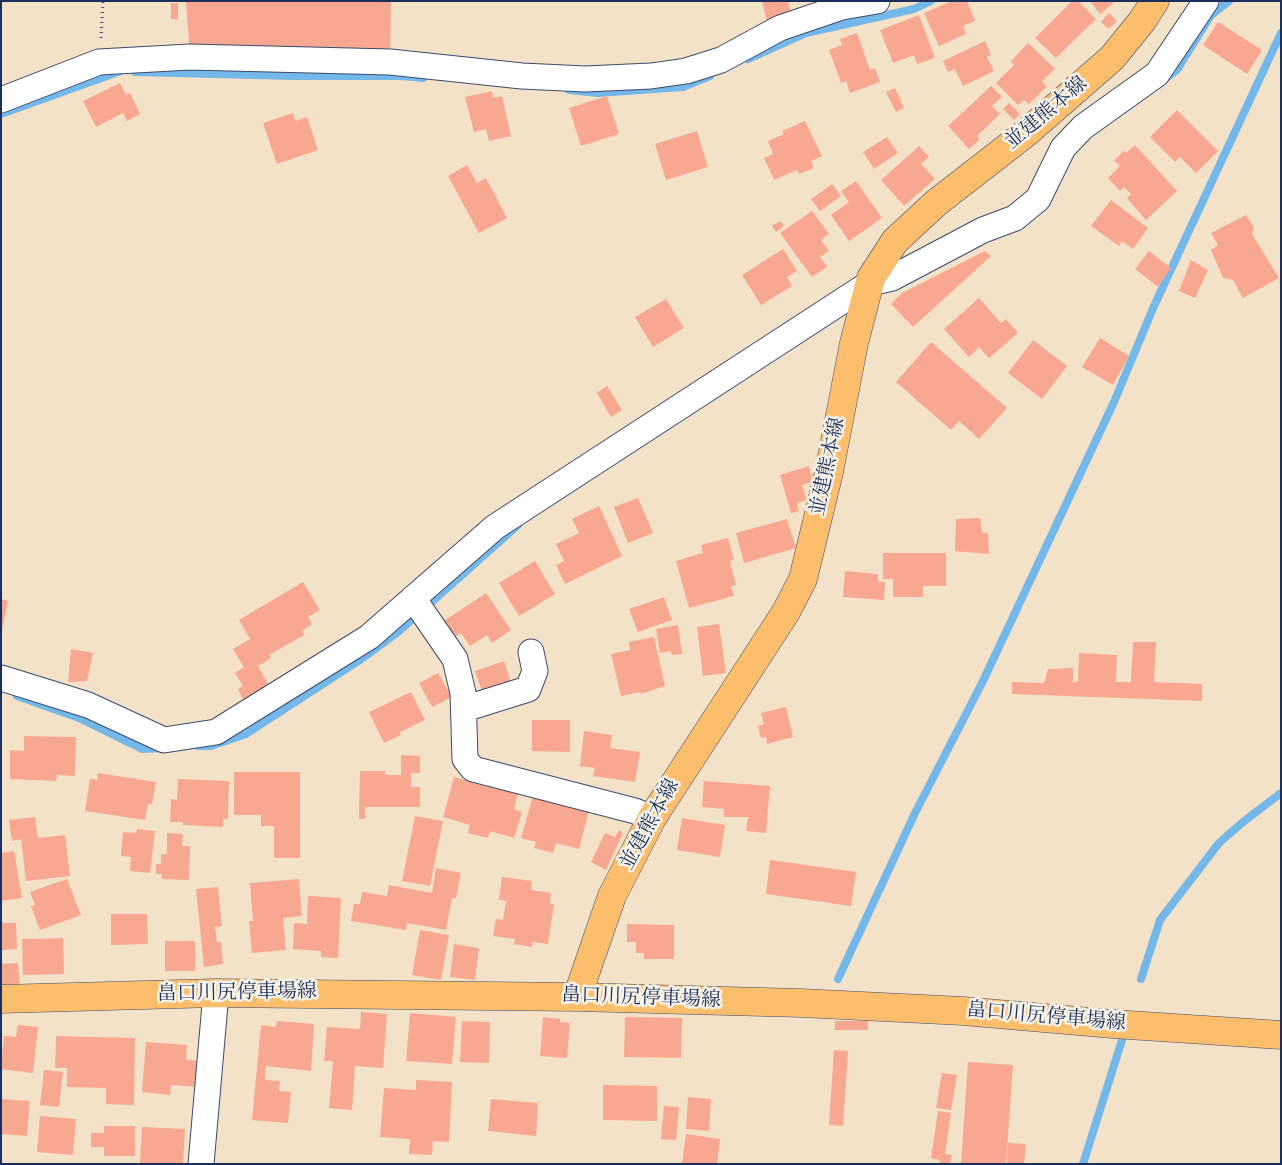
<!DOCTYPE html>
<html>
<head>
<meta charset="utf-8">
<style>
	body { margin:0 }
	#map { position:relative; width:1282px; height:1165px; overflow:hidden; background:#f3e2c8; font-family:"IM FELL English",serif }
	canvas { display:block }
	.frame { position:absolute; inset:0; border:2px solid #1b2f5e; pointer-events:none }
</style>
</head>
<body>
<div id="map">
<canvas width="1282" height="1165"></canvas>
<div class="frame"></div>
</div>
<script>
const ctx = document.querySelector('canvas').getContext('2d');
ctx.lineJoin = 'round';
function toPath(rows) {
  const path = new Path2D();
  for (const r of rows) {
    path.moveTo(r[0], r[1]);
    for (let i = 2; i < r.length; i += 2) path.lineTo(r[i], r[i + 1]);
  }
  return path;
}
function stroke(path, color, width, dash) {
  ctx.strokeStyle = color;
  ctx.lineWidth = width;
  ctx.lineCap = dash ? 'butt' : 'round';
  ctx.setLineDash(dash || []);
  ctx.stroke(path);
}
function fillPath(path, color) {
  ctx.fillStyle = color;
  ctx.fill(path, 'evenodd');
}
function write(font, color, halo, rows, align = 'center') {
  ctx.font = font + ' "IM FELL English","Noto Serif JP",serif';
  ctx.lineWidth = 5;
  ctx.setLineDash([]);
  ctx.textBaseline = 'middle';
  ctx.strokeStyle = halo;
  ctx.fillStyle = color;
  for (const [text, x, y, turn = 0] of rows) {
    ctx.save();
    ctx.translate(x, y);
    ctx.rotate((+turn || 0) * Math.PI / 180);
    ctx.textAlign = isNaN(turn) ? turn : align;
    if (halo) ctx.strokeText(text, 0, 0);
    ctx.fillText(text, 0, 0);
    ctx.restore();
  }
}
const stream = toPath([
	[748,59,806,33,914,9,931,1],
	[135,72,293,76,401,76,423,78],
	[1166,78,1177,70,1211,15,1229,1],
	[569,90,598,93,683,87,710,76],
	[1,114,121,71],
	[17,696,79,718,142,749,162,748],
	[198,746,211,746,246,734,360,660,398,632,518,525],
	[838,979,915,813,983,681,1114,402,1154,306,1281,33],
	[1141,979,1160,920,1219,843,1243,822,1281,793],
	[1083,1164,1122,1040]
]);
const building = toPath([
	[186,1,391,1,390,62,190,57],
	[762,1,788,1,791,14,767,21],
	[952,1,967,1,975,21,963,26,966,34,939,46,924,13],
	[1072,1,1078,1,1096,19,1056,58,1035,38],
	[1090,1,1116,1,1100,14],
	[171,3,178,3,178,19,171,19],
	[1109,13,1117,21,1109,29,1101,22],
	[919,15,935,58,917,64,914,55,893,63,880,30],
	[1218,22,1262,50,1247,74,1203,45],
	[857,33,870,70,875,68,880,82,850,93,846,81,841,83,829,50,842,45,840,39],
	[985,41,991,55,987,57,994,71,963,86,955,69,948,72,943,61],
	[1028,43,1055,69,1042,81,1047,86,1029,104,1024,100,1018,105,996,83,1014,65,1011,61],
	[120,83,126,95,130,93,140,114,127,121,123,113,96,127,83,101],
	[991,86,1002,97,992,106,1000,114,977,136,980,139,969,149,948,126],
	[895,88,904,108,896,112,886,92],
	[492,91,493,98,502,96,511,136,489,141,486,129,474,132,465,97],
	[607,96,619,134,581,146,569,108],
	[1009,103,1020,114,1014,120,1003,109],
	[1177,110,1218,151,1196,173,1180,157,1175,162,1150,137],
	[293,113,295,121,307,117,318,150,277,164,263,123],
	[805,121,822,156,811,161,814,168,799,174,797,170,774,180,764,158,773,154,768,141,784,134,782,131],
	[697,131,708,167,666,180,655,144],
	[887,137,898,153,874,169,863,152],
	[1135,145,1177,191,1146,220,1127,198,1131,194,1124,187,1120,191,1108,178,1120,166,1114,160,1124,151,1126,153],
	[919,146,929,157,921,164,935,179,904,206,881,180],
	[467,165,477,183,486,178,507,218,479,233,448,176],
	[856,181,882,218,849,241,831,215,849,202,841,191],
	[832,184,841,196,820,211,811,199],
	[1111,200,1148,228,1133,249,1122,241,1119,246,1091,226],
	[812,211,829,234,821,240,829,251,820,257,827,267,812,277,780,233],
	[1246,215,1254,228,1252,234,1279,278,1243,298,1233,280,1223,278,1211,250,1218,245,1211,233],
	[780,221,784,226,776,232,772,226],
	[783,249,797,271,787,277,792,286,761,305,742,275],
	[985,251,991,256,913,327,891,304,902,293],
	[1149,251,1171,268,1158,287,1135,269],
	[1191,260,1208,270,1195,298,1179,291],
	[979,298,1001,323,1006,319,1018,333,989,358,979,347,969,357,944,329],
	[666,299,684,328,653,347,635,317],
	[1100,338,1129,356,1113,385,1082,367],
	[1033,340,1067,366,1042,399,1008,373],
	[931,342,1007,408,979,439,959,421,951,430,896,382],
	[607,386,622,410,611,417,597,393],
	[809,466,813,482,802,485,807,500,797,503,799,511,791,513,780,475],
	[638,498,653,533,628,543,614,507],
	[599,506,622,556,565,584,556,565,564,561,556,544,579,533,572,519],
	[980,518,982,533,988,533,989,554,955,551,956,519],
	[787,519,796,548,744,563,736,533],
	[728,538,734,560,730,561,736,585,731,586,734,596,689,608,676,561,703,553,701,545],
	[883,553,946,553,946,586,923,586,923,597,893,597,893,579,883,579],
	[535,561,555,594,519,616,499,583],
	[845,571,878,574,878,581,885,582,884,600,843,597],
	[303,582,320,610,308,617,312,624,302,631,304,635,269,655,271,658,258,666,269,686,244,701,238,689,243,686,235,673,244,667,233,649,250,639,239,620],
	[486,593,511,630,492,643,487,635,470,646,461,633,455,637,444,621],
	[664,597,672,620,638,632,629,609],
	[1,599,8,601,2,630,1,630],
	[719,624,726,673,703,676,697,627],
	[678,625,682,654,672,655,671,651,660,653,656,629],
	[654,637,665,686,641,694,640,692,621,696,611,654,630,650,629,642],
	[1133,642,1156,642,1154,682,1202,684,1202,701,1012,694,1012,682,1044,683,1048,669,1073,668,1073,683,1078,681,1079,653,1117,655,1116,682,1131,682],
	[71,649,93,653,87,681,68,682],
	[504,661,512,685,483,694,475,671],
	[438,673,452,697,432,707,419,683],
	[411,692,425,720,400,732,401,735,384,743,369,712],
	[786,707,793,737,767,744,766,737,761,738,758,726,764,724,761,713],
	[532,720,570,720,570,752,532,751],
	[584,731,612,735,610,748,640,752,635,782,593,776,595,768,580,766],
	[24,736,76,737,75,776,57,775,56,781,10,779,10,750,24,751],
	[401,755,420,756,420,773,411,773,411,787,420,787,420,807,365,807,365,819,359,819,360,771,385,771,385,775,401,775],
	[234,772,300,772,300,858,274,858,274,826,261,826,261,815,234,815],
	[98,773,156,782,152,804,148,804,145,820,85,811,90,779,97,780],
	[454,777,481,785,482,783,518,793,514,809,522,812,514,838,490,831,488,838,468,833,470,825,443,817],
	[178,779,229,781,228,819,223,819,223,827,183,825,183,822,170,822,171,799,177,800],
	[704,781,770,786,766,833,746,831,748,817,724,817,724,809,702,807],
	[533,796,589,811,579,849,556,843,553,853,534,848,536,842,521,838],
	[415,816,443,821,430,886,402,881],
	[35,817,38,838,65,835,70,876,26,881,21,839,12,841,9,820],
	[682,818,725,825,720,857,677,850],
	[137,829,155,831,150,873,130,871,131,857,121,856,123,832,136,833],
	[619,830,623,833,606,870,591,862,605,833,615,837],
	[167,833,183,834,182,846,190,846,189,880,162,879,162,874,156,874,156,864,161,864,161,854,167,854],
	[14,851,22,898,1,901,1,853],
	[770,860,856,872,851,906,766,894],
	[436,868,461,873,456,898,452,898,446,930,407,923,406,930,351,921,354,904,360,904,362,892,387,896,389,885,432,893],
	[502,877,532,881,531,890,551,893,550,904,554,904,548,944,532,942,532,947,514,944,515,939,493,936,496,919,503,920,506,901,499,900],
	[67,879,81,915,40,930,31,906,35,905,30,892],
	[299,879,302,916,283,918,286,950,252,953,249,921,253,921,250,883],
	[218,887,222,926,215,927,217,942,221,942,223,964,204,967,196,889],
	[308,896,341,898,338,958,321,957,321,951,293,949,294,923,307,924],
	[111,914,147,914,148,944,111,945],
	[1,923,16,923,17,949,1,950],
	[627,924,674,925,674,959,644,959,644,953,636,953,636,942,627,942],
	[420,930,449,935,441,980,412,975],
	[63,938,64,974,23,975,22,939],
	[165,941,195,941,195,971,165,971],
	[454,944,479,948,475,980,450,977],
	[18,963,20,988,1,989,1,964],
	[361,1012,387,1014,383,1068,355,1066,352,1110,329,1108,333,1061,324,1061,327,1027,360,1029],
	[410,1013,456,1017,452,1064,406,1061],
	[543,1017,560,1019,560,1022,570,1023,567,1058,540,1056],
	[625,1017,682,1018,681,1058,624,1057],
	[277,1021,314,1024,311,1071,266,1066,265,1080,280,1081,279,1091,291,1092,288,1123,252,1120,261,1025,276,1027],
	[462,1021,490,1022,489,1063,460,1062],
	[835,1021,868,1021,868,1030,835,1030],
	[18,1025,38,1027,33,1073,1,1069,4,1036,16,1037],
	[56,1036,135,1038,134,1105,106,1104,106,1088,67,1087,67,1068,55,1068],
	[146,1042,187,1045,186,1060,201,1061,198,1087,171,1085,170,1095,142,1092],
	[834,1050,848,1051,843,1126,829,1125],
	[968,1062,1013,1065,1006,1164,961,1164],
	[44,1070,63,1072,59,1107,40,1105],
	[942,1073,957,1075,951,1110,936,1108],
	[416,1080,452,1082,449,1142,433,1141,432,1155,409,1154,410,1139,380,1137,384,1088,416,1090],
	[603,1085,657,1086,657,1121,603,1120],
	[688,1097,711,1099,709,1131,686,1129],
	[1,1099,30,1101,27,1136,1,1134],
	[491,1099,538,1103,536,1136,488,1131],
	[664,1106,679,1107,676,1140,661,1139],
	[938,1111,951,1113,945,1154,952,1155,950,1164,939,1163,940,1160,931,1158],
	[40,1116,76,1119,73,1155,37,1152],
	[104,1126,135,1126,135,1156,104,1156,104,1147,91,1147,91,1133,104,1133],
	[142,1127,185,1129,183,1164,140,1163],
	[686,1134,720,1139,717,1164,682,1164],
	[1008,1143,1026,1144,1024,1164,1007,1164]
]);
const path = toPath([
	[101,38,103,1]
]);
const minor = toPath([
	[1,100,99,62,190,57,390,62,522,76,585,79,651,76,686,71,721,60,780,28,842,7,877,1],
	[413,598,455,659,463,693,465,759,473,769,635,811,652,818],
	[1,678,88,705,164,740,216,732,369,637,495,527,870,283,892,278,983,230,1015,218,1038,199,1063,148,1083,127,1157,74,1206,1],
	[464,709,528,689,535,671,531,652],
	[201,1164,216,993]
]);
const major = toPath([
	[577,997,612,896,652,818,786,612,803,579,829,472,854,343,871,278,895,241,936,203,1026,133,1112,58,1142,21,1155,1],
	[1,999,216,993,577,997,801,1003,963,1011,1113,1024,1281,1035]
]);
const streetNames = [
	["並建熊本線",1047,114,-40],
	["並建熊本線",829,467,-78],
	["並建熊本線",651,825,-61],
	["畠口川尻停車場線",237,994,-1],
	["畠口川尻停車場線",641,999,2],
	["畠口川尻停車場線",1046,1018,5]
];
stroke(stream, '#74b8ea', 8);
fillPath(building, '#f8a890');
stroke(minor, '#3b4a6e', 27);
stroke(major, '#3b4a6e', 29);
stroke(path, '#3b4a6e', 3, [1, 4]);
stroke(minor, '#fff', 25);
stroke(major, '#fabe6d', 28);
write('20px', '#1b2f5e', '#f7f3e8', streetNames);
</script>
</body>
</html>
